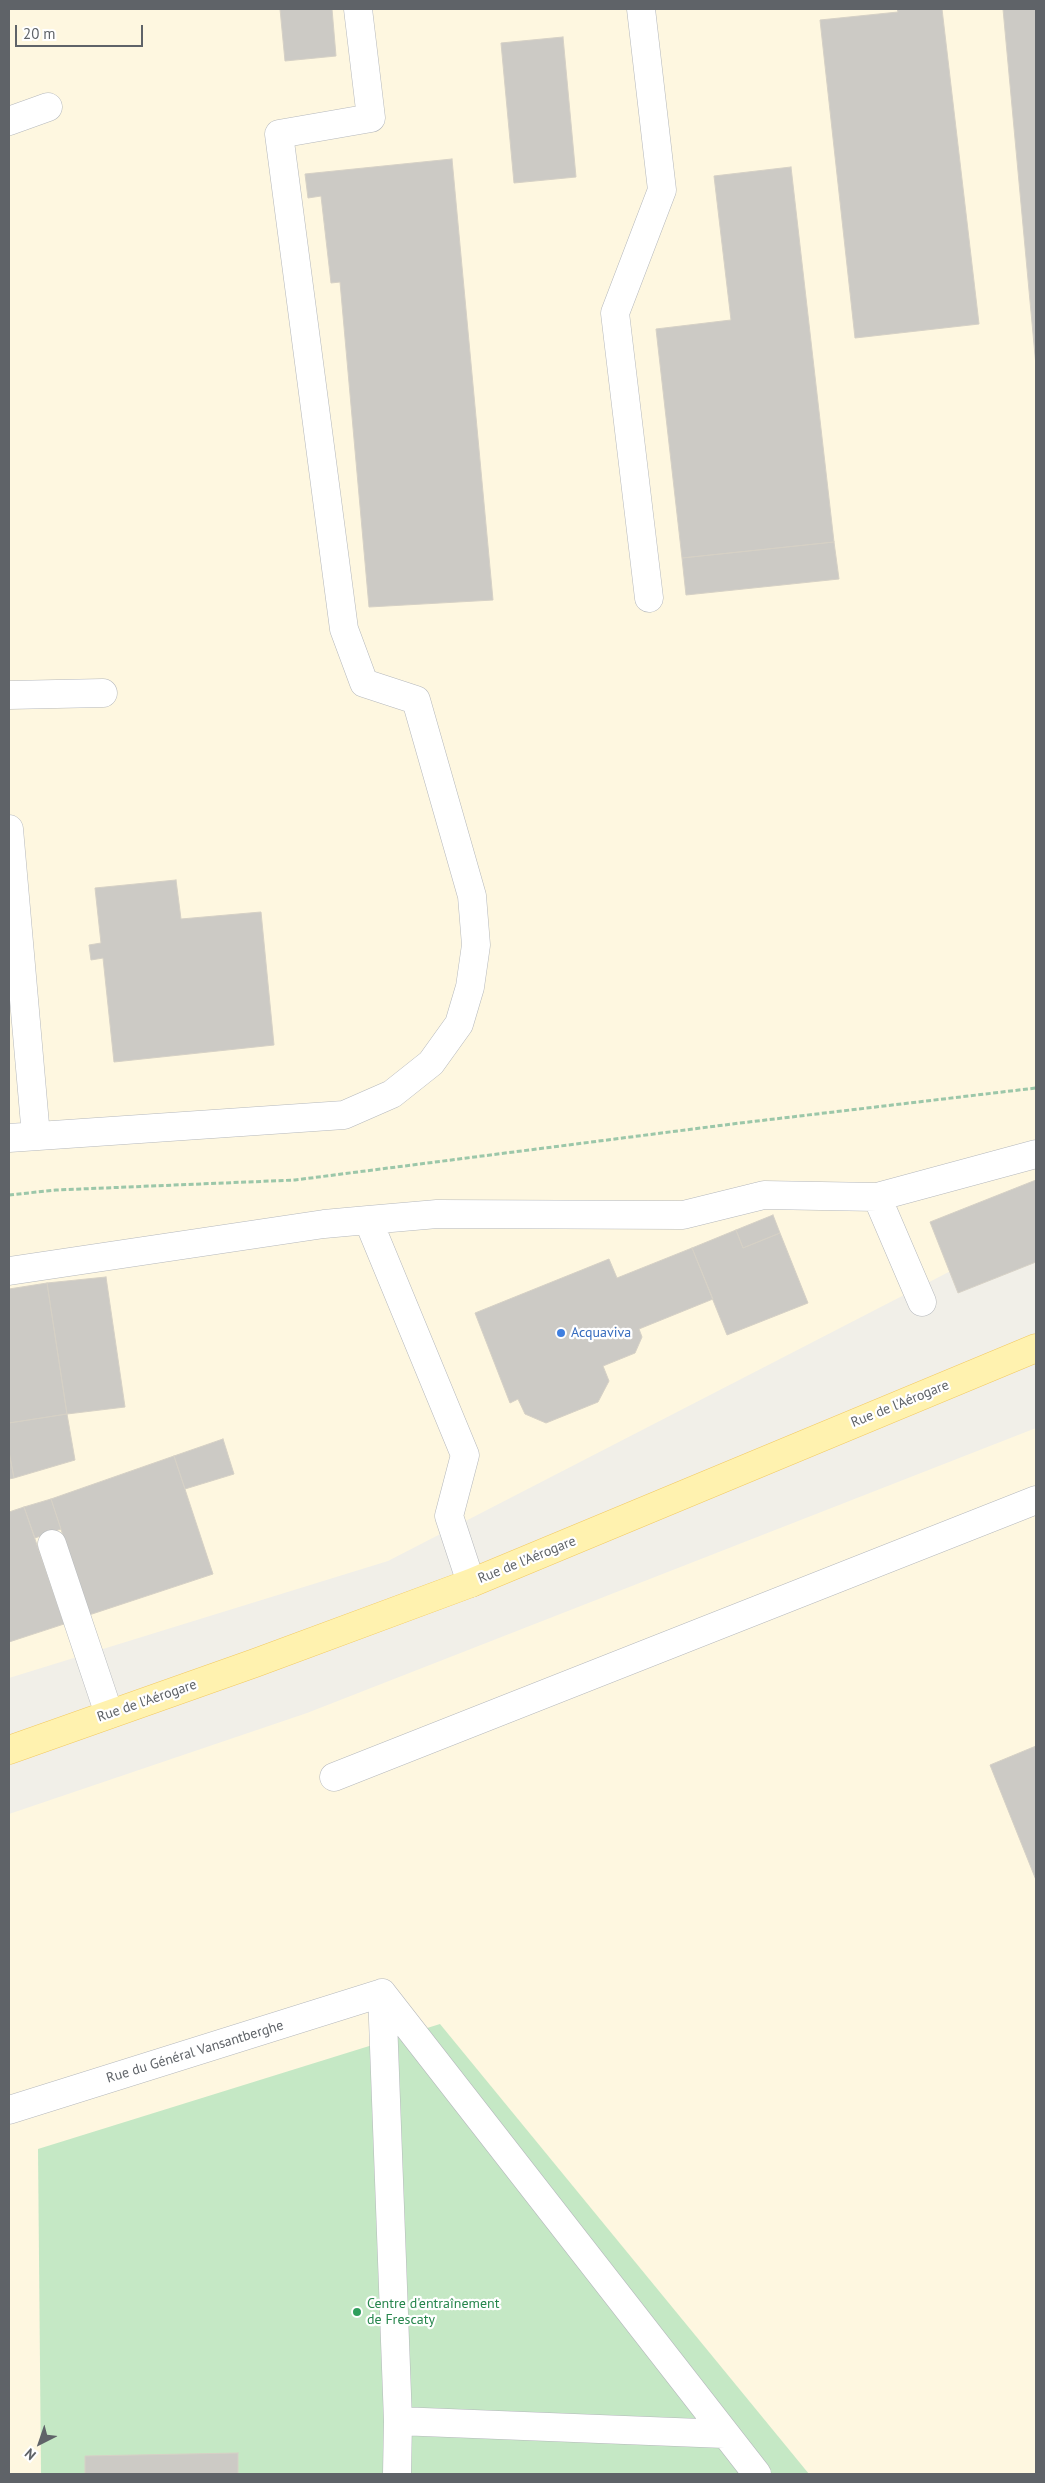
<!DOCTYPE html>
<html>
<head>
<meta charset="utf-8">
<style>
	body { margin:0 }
	#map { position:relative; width:1045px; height:2483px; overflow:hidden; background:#f1efe8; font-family:"PT Sans",sans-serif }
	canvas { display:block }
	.frame { position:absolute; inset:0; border:10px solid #5f6368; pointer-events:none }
	.north { position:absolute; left:15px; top:2418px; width:50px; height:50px; -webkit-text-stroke:4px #fff; paint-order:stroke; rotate:221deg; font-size:14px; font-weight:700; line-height:20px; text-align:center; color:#5f6368 }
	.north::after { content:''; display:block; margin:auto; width:18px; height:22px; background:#5f6368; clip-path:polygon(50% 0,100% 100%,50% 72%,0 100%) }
	.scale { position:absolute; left:15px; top:25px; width:128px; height:22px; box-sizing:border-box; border:2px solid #5f6368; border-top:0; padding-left:6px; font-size:15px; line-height:18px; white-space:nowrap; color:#5f6368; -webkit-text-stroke:4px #fff; paint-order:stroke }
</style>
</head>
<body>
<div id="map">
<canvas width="1045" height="2483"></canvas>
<div class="frame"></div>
<div class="north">N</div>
<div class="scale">20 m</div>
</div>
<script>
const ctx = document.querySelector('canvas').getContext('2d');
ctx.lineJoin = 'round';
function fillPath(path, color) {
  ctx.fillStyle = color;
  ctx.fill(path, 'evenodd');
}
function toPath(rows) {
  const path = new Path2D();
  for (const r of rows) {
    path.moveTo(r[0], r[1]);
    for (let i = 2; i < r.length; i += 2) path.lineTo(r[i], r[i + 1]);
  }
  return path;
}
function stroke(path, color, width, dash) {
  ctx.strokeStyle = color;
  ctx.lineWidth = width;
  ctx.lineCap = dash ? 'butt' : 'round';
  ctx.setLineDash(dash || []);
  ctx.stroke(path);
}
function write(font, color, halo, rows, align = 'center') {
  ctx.font = font + ' "PT Sans",sans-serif';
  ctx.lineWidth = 4.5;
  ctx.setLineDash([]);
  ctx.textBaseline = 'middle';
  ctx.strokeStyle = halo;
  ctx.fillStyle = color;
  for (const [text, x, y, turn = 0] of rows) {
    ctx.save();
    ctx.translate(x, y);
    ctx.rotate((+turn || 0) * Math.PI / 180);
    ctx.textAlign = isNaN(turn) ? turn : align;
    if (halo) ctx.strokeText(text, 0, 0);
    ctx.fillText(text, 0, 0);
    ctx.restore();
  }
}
const commercial = toPath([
	[9,9,1036,9,1036,1227,388,1561,9,1678],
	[1036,1428,1036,2474,9,2474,9,1814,307,1713]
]);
const green = toPath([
	[440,2024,809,2474,41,2474,38,2149]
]);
const building = toPath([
	[280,9,332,9,336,56,285,61,280,9],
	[897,9,942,9,979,324,855,338,820,20,898,12,897,9],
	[1003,9,1036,9,1036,366,1003,9],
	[563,37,576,177,514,183,501,43,563,37],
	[452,159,493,600,369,607,340,282,331,283,321,196,308,198,305,174,452,159],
	[791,167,834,542,682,558,656,329,731,320,714,176,791,167],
	[834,542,839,579,686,595,682,558,834,542],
	[176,880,181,919,261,912,274,1045,114,1062,103,958,91,960,89,945,101,943,95,888,176,880],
	[1036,1180,1036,1262,958,1293,930,1222,1036,1180],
	[773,1215,780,1233,743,1248,736,1230,773,1215],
	[736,1230,743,1248,780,1233,808,1303,727,1335,692,1248,736,1230],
	[692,1248,713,1299,639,1329,642,1337,635,1353,603,1366,609,1381,598,1402,546,1423,525,1414,518,1399,510,1403,475,1313,609,1259,617,1278,692,1248],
	[106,1277,125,1407,67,1414,47,1283,106,1277],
	[47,1283,67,1414,9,1423,9,1289,47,1283],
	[67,1414,75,1460,14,1478,9,1452,9,1423,67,1414],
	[223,1439,234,1474,185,1489,174,1456,223,1439],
	[9,1452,14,1478,9,1479,9,1452],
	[174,1456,213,1574,89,1615,51,1499,174,1456],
	[51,1499,61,1529,35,1538,24,1507,51,1499],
	[24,1507,64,1624,9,1642,9,1512,24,1507],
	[1036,1746,1036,1880,990,1765,1036,1746],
	[238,2453,238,2474,85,2474,85,2456,238,2453]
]);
const path = toPath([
	[9,1195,56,1190,295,1180,732,1124,1036,1088]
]);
const minor = toPath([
	[641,9,662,190,615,313,649,598],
	[9,121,48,107],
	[9,695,103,693],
	[9,829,36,1136],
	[9,1138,344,1115,392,1094,431,1063,459,1024,470,987,476,945,472,896,416,700,364,683,344,629,279,134,371,118,358,9],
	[877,1197,922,1302],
	[368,1220,437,1214,683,1215,764,1195,877,1197,1036,1154],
	[9,1271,324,1224,368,1220,465,1455,449,1516,471,1583],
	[52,1544,109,1714],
	[334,1777,1036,1500],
	[382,1993,757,2474],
	[382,1993,398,2421,397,2474],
	[9,2110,382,1993],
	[398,2421,725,2434]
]);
const major = toPath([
	[9,1750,255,1663,471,1583,1036,1348]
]);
const markers = [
	[561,1333,5,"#3f7fe0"],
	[357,2312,5,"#2e9e5b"]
];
const shopNames = [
	["Acquaviva",571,1333]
];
const streetNames = [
	["Rue de l'Aérogare",900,1404,-22],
	["Rue de l'Aérogare",527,1560,-22],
	["Rue de l'Aérogare",147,1701,-19],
	["Rue du Général Vansantberghe",195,2052,-17]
];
const leisureNames = [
	["Centre d'entraînement",367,2304],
	["de Frescaty",367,2320]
];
fillPath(commercial, '#fef7e0');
fillPath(green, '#c5e8c5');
fillPath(building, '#cccac5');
stroke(building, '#d6d1c6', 1);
stroke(minor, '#b5b8bc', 29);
stroke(major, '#f2c960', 29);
stroke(path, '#9cc7a9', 3, [5, 2.5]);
stroke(minor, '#fff', 28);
stroke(major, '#fff2af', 28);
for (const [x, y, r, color] of markers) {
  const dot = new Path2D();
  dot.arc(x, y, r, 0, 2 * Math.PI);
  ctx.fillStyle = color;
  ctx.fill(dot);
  stroke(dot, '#fff', 2);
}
write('14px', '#366cbe', '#fff', shopNames, 'left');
write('14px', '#5f6368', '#fff', streetNames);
write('14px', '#27864d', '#fff', leisureNames, 'left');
</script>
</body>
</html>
